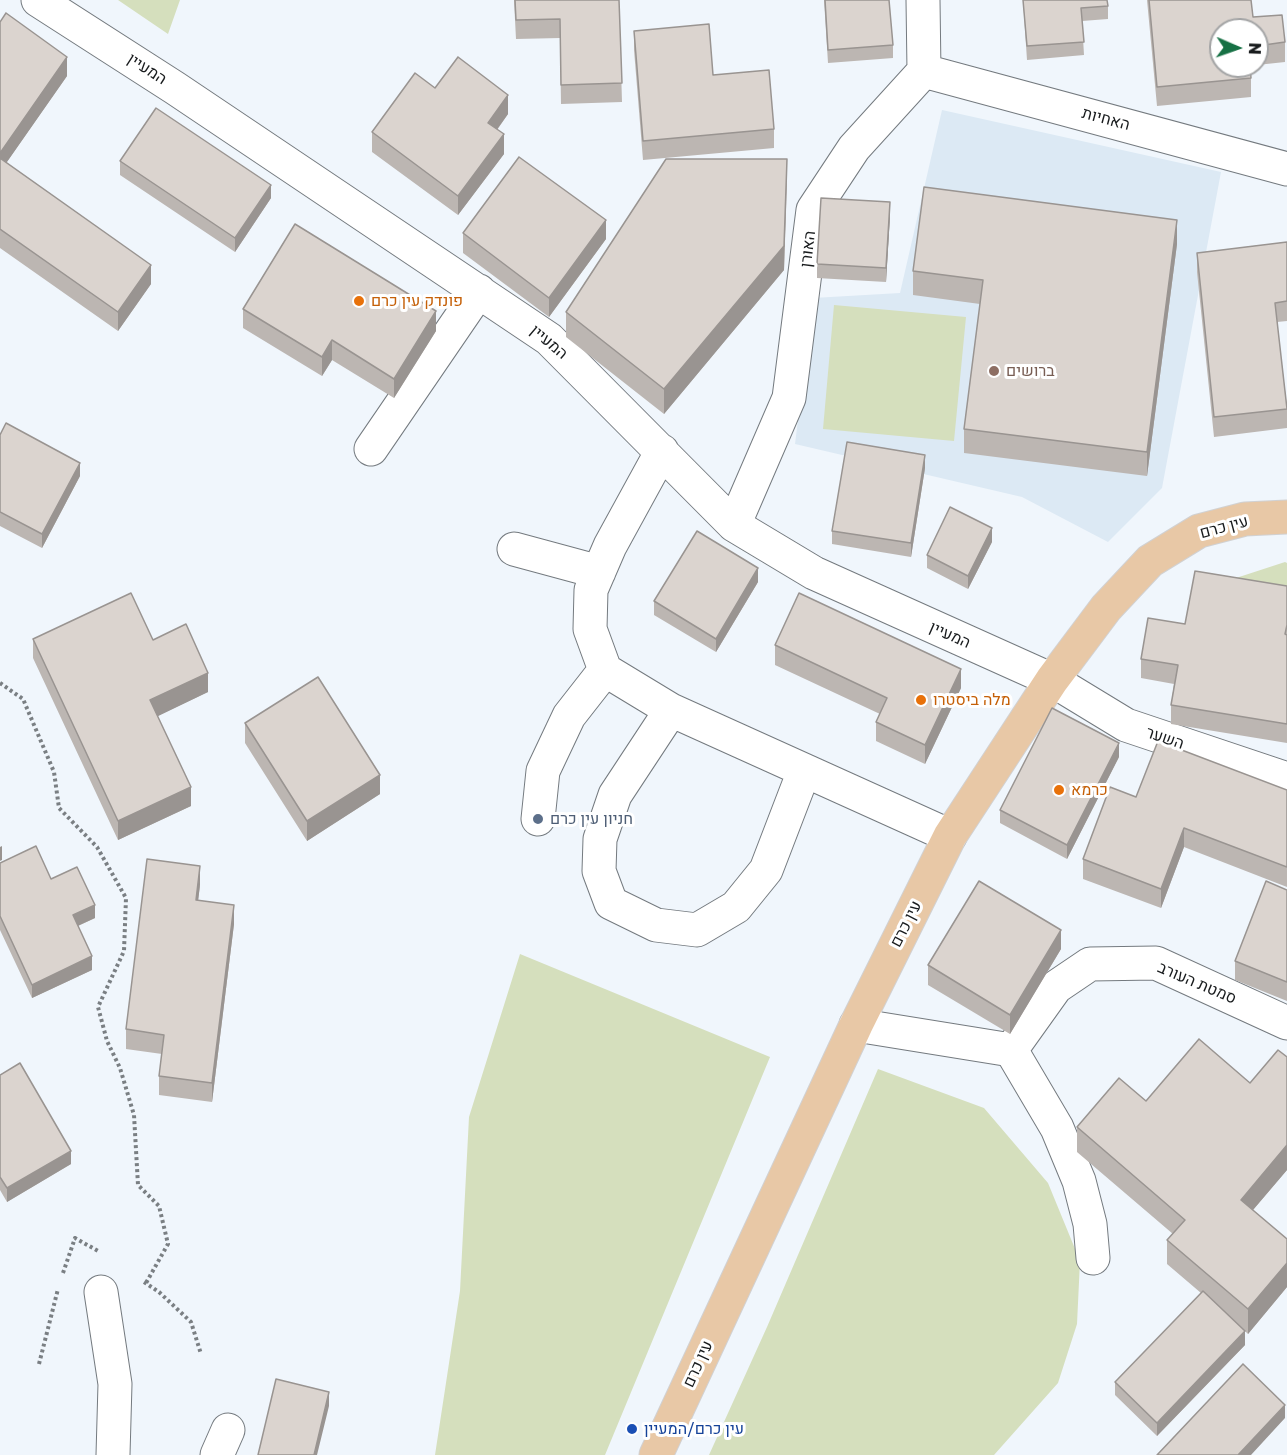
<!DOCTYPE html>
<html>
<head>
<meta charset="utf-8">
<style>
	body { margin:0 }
	#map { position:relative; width:1287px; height:1455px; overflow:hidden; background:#f0f6fc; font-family:"Golos Text",sans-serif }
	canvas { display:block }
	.north { position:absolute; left:1209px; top:18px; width:60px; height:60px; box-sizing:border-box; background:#fff; border:2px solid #a3a4a5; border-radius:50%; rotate:92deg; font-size:16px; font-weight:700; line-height:24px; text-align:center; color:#181b1d }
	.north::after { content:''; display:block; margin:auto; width:21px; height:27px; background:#167044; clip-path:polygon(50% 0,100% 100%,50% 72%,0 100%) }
</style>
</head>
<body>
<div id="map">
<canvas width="1287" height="1455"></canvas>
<div class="north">N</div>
</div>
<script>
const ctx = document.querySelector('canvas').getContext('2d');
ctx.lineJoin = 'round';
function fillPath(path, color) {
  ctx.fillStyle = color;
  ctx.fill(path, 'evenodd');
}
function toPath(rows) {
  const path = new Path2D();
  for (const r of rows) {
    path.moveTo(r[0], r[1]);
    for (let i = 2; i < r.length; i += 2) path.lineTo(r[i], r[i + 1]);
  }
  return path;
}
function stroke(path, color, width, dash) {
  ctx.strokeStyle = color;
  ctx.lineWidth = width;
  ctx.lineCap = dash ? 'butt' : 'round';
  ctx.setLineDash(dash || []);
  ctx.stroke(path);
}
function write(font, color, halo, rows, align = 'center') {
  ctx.font = font + ' "Golos Text",Heebo,sans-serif';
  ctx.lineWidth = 6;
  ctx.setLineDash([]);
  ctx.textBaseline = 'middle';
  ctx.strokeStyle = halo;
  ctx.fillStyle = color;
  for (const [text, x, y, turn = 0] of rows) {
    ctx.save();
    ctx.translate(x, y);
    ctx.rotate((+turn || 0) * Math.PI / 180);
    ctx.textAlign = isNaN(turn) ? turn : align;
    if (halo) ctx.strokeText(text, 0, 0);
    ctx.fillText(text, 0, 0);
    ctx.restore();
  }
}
const built = toPath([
	[942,110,1221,172,1162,488,1108,542,1022,497,795,444,813,298,900,293]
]);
const green = toPath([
	[118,0,180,0,168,34],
	[834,305,966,317,954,441,823,429],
	[1285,562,1287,563,1287,587,1236,578],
	[520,954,770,1057,605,1455,435,1455,460,1291,469,1117],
	[878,1069,984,1108,1048,1183,1080,1261,1077,1324,1058,1383,994,1455,709,1455,767,1327]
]);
const path = toPath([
	[0,683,23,699,54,772,59,808,97,847,126,898,124,951,98,1007,107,1041,120,1068,134,1115,138,1185,159,1206,168,1244,146,1283],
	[63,1273,75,1238,98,1251],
	[144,1282,159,1292,191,1322,201,1354],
	[39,1364,58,1289]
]);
const minor = toPath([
	[38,0,175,88,549,339,734,525,814,573,1052,680,1126,725,1287,779],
	[924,71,1287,169],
	[371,449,479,291],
	[662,451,610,546,591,590,590,629,605,670,671,710,950,836],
	[734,525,789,398,813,210,854,148,924,71,923,0],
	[514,549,599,572],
	[671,710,615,795,600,839,599,871,611,903,656,925,697,930,736,907,766,870,804,771],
	[538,819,543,771,569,716,605,670],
	[856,1025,1011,1050,1056,987,1090,964,1156,963,1287,1023],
	[1011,1050,1057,1128,1079,1181,1090,1224,1093,1258],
	[101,1292,115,1384,113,1455],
	[217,1455,228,1430]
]);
const major = toPath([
	[656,1455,856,1025,950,836,1052,680,1106,608,1150,561,1199,531,1245,519,1287,517]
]);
const wall = toPath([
	[514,0,619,0,622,102,561,104,560,38,516,39],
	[824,0,889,0,893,45,893,58,828,63],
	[1023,0,1108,6,1108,19,1082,21,1084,55,1027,60],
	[1147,0,1251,0,1253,17,1285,42,1285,62,1257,65,1257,30,1221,30,1251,78,1251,97,1157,106],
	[0,22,67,76,6,163,151,284,118,331,0,248],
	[634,31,713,75,774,129,774,148,643,160,634,50],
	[435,88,508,114,497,130,504,154,458,215,372,152,372,132],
	[120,161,271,198,235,252,120,175],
	[787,183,784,270,664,414,566,337,566,312],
	[890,216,886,282,817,278,817,264],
	[463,233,606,239,549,317,463,253],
	[1287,242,1287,321,1277,322,1287,407,1287,428,1214,437,1197,272,1197,253],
	[1177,244,1147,476,964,453,964,429,980,304,913,295,913,271],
	[243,309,436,331,394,398,332,360,322,376,243,328],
	[0,435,80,476,42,548,0,526],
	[925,468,911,557,832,544,832,531],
	[992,542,968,589,927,568,927,555],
	[758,582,716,652,654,615,654,601],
	[1287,586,1287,743,1171,724,1171,705,1174,684,1141,678,1141,659],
	[33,639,153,640,208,692,157,716,191,806,118,840,33,658],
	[775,645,961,688,925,764,876,741,876,722,880,714,775,665],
	[245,723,380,794,307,841,245,743],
	[1119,757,1067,859,1000,823,1000,810],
	[1287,790,1287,887,1184,847,1161,908,1083,879,1083,859,1136,797],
	[0,863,51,879,95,918,78,926,92,970,32,998,0,930],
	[200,885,198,900,234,924,212,1102,159,1095,159,1076,162,1054,126,1049,126,1029],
	[1287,890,1287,1001,1235,980,1235,961],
	[1061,949,1010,1034,928,985,928,965],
	[1287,1057,1287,1170,1253,1210,1287,1239,1287,1287,1248,1334,1241,1327,1245,1345,1157,1436,1115,1395,1115,1382,1201,1293,1167,1264,1167,1240,1173,1234,1077,1152,1077,1127,1146,1101,1250,1083],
	[0,1075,71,1164,7,1202,0,1190]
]);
const shadedWall = toPath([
	[67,57,67,76,0,172,0,153],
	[508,95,508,114,488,142,488,123],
	[504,134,504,154,458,215,458,196],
	[787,159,784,270,664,414,664,389],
	[271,185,271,198,235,252,235,238],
	[890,202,890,216,886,282,886,268],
	[606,220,606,239,549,317,549,298],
	[1177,220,1177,244,1147,476,1147,452],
	[151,265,151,284,118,331,118,312],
	[436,311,436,331,394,398,394,379],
	[332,340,332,360,322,376,322,357],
	[925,455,925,468,911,557,911,543],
	[80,463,80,476,42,548,42,534],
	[992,528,992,542,968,589,968,576],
	[758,568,758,582,716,652,716,639],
	[961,669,961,688,925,764,925,745],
	[208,673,208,692,150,720,150,700],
	[1119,743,1119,757,1067,859,1067,845],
	[380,775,380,794,307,841,307,821],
	[191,787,191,806,118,840,118,821],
	[1184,828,1184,847,1161,908,1161,889],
	[2,846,2,860,0,861,0,847],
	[200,866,200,885,196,919,196,900],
	[95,905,95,918,73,928,73,915],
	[234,905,234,924,212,1102,212,1083],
	[1061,930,1061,949,1010,1034,1010,1015],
	[92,956,92,970,32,998,32,985],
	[1287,1145,1287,1170,1241,1224,1241,1200],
	[71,1151,71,1164,7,1202,7,1188],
	[1287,1263,1287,1287,1248,1334,1248,1309],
	[1245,1331,1245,1345,1157,1436,1157,1423],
	[329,1392,329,1406,317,1455,314,1455],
	[1285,1405,1285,1418,1251,1455,1238,1455]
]);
const building = toPath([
	[515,0,619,0,622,83,561,85,560,19,516,20,515,0],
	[825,0,889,0,893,45,828,50,825,0],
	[1023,0,1107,0,1108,6,1081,8,1084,42,1027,46,1023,0],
	[1149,0,1251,0,1253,17,1282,15,1285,42,1257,46,1257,30,1221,30,1221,66,1250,66,1251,78,1157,87,1149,0],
	[6,13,67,57,0,153,0,22,6,13],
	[709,24,713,75,769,70,774,129,643,141,634,31,709,24],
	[458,57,508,95,488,123,504,134,458,196,372,132,415,73,435,88,458,57],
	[156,108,271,185,235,238,120,161,156,108],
	[519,157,606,220,549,298,463,233,519,157],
	[0,158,151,265,118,312,0,229,0,158],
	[666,159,787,159,784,246,664,389,566,312,666,159],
	[924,187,1177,220,1147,452,964,429,983,280,913,271,924,187],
	[821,198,890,202,886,268,817,264,821,198],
	[295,224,436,311,394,379,332,340,322,357,243,309,295,224],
	[1287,242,1287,301,1275,303,1287,409,1214,417,1197,253,1287,242],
	[6,423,80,463,42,534,0,512,0,435,6,423],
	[847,442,925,455,911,543,832,531,847,442],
	[950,507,992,528,968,576,927,555,950,507],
	[697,531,758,568,716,639,654,601,697,531],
	[1195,571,1287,586,1287,625,1285,634,1287,635,1287,724,1171,705,1178,665,1141,659,1148,618,1185,624,1195,571],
	[131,593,153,640,186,624,208,673,150,700,191,787,118,821,33,639,131,593],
	[799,593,961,669,925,745,876,722,887,698,775,645,799,593],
	[318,677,380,775,307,821,245,723,318,677],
	[1052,708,1119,743,1067,845,1000,810,1052,708],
	[1158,741,1287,790,1287,867,1184,828,1161,889,1083,859,1110,787,1136,797,1158,741],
	[36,846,51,879,77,867,95,905,73,915,92,956,32,985,0,916,0,863,36,846],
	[147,859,200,866,196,900,234,905,212,1083,159,1076,164,1035,126,1029,147,859],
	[979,881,1061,930,1010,1015,928,965,979,881],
	[1266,881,1287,890,1287,982,1235,961,1266,881],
	[1199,1039,1250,1083,1278,1050,1287,1057,1287,1145,1241,1200,1287,1239,1287,1263,1248,1309,1167,1240,1185,1220,1077,1127,1119,1078,1146,1101,1199,1039],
	[20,1063,71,1151,7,1188,0,1177,0,1075,20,1063],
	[1203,1291,1245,1331,1157,1423,1115,1382,1203,1291],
	[1243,1364,1285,1405,1238,1455,1157,1455,1243,1364],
	[276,1379,329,1392,314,1455,258,1455,276,1379]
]);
const markers = [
	[359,301,6,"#e8710a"],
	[994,371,6,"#8d6e63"],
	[921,700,6,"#e8710a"],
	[1059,790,6,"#e8710a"],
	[538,819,6,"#5c6f8a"],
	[632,1429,6,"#1a4fb4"]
];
const streetNames = [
	["המעיין",147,69,33],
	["האחיות",1106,119,15],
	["האורן",808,249,-83],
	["המעיין",549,342,40],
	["עין כרם",1224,527,-15],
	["המעיין",950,635,24],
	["השער",1165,738,19],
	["עין כרם",906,924,-63],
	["סמטת העורב",1197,983,23],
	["עין כרם",698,1364,-65]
];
const foodNames = [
	["פונדק עין כרם",371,301],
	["מלה ביסטרו",933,700],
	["כרמא",1071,790]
];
const educationNames = [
	["ברושים",1006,371]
];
const serviceNames = [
	["חניון עין כרם",550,819]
];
const transitNames = [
	["עין כרם/המעיין",644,1429]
];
fillPath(built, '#dce9f4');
fillPath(green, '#d5dfbd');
stroke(minor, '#747a7f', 35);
stroke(major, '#d1d1d2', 35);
stroke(path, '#7a7f83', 4, [3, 3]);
stroke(minor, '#fff', 33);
stroke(major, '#e8c8a6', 33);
fillPath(wall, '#bcb6b2');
fillPath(shadedWall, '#999491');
fillPath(building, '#dbd4cf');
stroke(building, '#999491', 1.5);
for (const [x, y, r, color] of markers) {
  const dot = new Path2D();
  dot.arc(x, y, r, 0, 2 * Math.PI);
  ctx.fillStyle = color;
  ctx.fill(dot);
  stroke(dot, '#fff', 2);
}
write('16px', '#181b1d', '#fff', streetNames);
write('16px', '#c56008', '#fff', foodNames, 'left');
write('16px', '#785e54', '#fff', educationNames, 'left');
write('16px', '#4e5e75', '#fff', serviceNames, 'left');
write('16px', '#164399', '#fff', transitNames, 'left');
</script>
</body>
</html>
